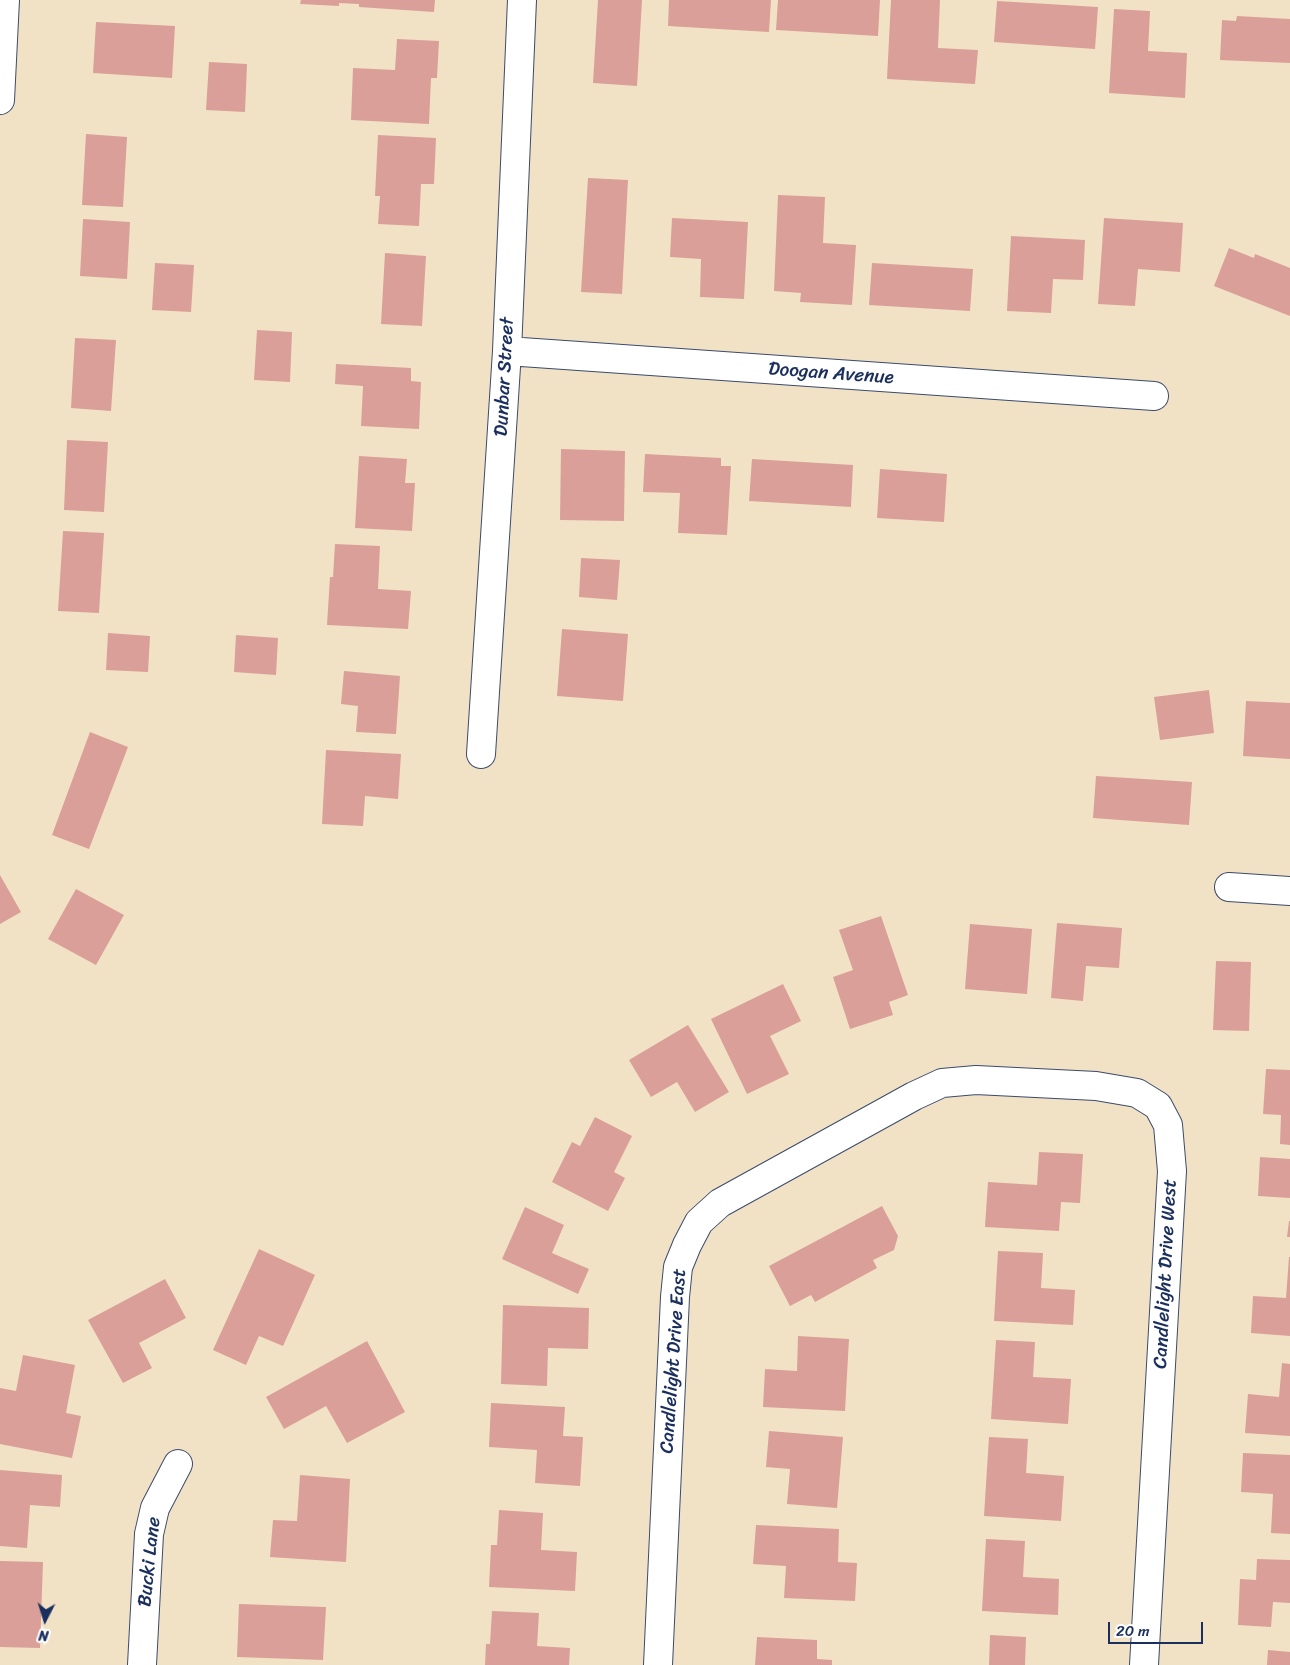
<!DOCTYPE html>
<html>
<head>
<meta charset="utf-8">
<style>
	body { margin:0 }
	#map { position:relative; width:1290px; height:1665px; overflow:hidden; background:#f1e2c5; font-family:Sriracha,sans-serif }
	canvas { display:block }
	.north { position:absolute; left:20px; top:1595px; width:50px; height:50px; -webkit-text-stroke:4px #fff; paint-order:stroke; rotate:185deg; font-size:14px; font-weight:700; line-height:20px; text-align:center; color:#1b2f5e }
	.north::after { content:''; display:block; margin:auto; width:18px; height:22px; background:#1b2f5e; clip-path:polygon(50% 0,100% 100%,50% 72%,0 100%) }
	.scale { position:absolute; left:1108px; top:1622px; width:95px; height:22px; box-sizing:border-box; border:2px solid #1b2f5e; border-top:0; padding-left:6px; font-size:15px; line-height:18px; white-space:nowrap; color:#1b2f5e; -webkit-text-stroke:4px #fff; paint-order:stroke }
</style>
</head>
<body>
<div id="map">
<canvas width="1290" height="1665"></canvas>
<div class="north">N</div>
<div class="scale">20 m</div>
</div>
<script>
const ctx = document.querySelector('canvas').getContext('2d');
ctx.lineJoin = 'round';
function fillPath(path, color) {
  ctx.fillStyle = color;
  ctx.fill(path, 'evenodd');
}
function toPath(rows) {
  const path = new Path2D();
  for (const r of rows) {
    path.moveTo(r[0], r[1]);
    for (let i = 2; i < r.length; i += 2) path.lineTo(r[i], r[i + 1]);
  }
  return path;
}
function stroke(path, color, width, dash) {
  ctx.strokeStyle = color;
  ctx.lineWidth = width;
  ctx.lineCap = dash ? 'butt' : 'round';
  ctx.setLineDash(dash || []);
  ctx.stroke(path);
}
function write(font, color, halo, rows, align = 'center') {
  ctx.font = font + ' Sriracha,sans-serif';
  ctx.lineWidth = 4.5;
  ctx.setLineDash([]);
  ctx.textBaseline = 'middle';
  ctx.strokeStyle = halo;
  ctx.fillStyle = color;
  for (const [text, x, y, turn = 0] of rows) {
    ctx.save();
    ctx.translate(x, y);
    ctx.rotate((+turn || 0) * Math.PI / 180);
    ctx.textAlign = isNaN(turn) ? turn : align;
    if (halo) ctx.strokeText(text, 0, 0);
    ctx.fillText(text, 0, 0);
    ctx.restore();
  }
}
const building = toPath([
	[301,0,435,0,434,12,359,7,359,4,339,3,339,6,300,4],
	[598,0,642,0,637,86,593,83],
	[669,0,771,0,769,32,668,26],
	[778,0,880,0,878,36,776,30],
	[891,0,940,0,938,48,978,50,975,84,887,79],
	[997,1,1098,7,1095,49,994,42],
	[1114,9,1150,11,1148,51,1187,53,1185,98,1109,93],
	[1237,16,1290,19,1290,63,1220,60,1222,20,1236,21],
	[96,22,175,26,172,78,93,73],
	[397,39,439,41,437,78,431,78,429,124,351,120,353,68,395,70],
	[209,62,247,64,245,112,206,110],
	[86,134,127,137,123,207,82,205],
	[378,135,436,138,434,184,421,184,419,226,378,224,380,196,375,196],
	[588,178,628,180,622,294,581,292],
	[778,195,825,197,823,243,856,245,852,305,800,302,801,293,774,291],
	[672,218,748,222,744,299,700,297,701,259,670,257],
	[1104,218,1183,223,1180,272,1138,269,1135,306,1098,304],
	[83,219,130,222,127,279,80,276],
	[1011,236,1085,240,1083,280,1053,279,1051,313,1007,311],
	[1229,248,1254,258,1255,254,1290,268,1290,316,1214,286],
	[385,253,426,256,422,326,381,324],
	[155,263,194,265,191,312,152,310],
	[872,263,973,269,970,311,869,305],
	[257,330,292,332,290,382,254,380],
	[75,338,116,340,111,411,71,408],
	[336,364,411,368,411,381,421,382,419,429,361,426,363,386,335,384],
	[67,440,108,442,104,512,64,510],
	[561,449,625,451,624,521,560,520],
	[645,454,721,458,721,466,731,466,727,535,678,533,680,493,643,492],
	[359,456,407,459,405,483,415,483,412,531,355,528],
	[752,459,853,465,851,507,749,501],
	[880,469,947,474,944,522,877,518],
	[63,531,104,533,99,613,58,611],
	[335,544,380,546,378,589,411,591,408,629,327,625,330,577,333,577],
	[581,558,620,560,617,600,579,597],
	[562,629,628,634,623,701,557,696],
	[108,633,150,636,148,672,106,670],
	[236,635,278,638,276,675,234,672],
	[344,671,400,676,396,734,356,732,358,706,341,704],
	[1209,690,1214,733,1160,740,1154,697],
	[1246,701,1290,703,1290,759,1243,756],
	[90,732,128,747,89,849,52,835],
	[326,750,401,754,398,799,365,796,363,826,322,824],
	[1096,776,1192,782,1189,825,1093,818],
	[0,875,21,912,0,924],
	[76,889,124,915,96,965,48,939],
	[881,916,908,995,889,1002,893,1015,850,1029,833,977,853,970,839,930],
	[1057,923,1122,928,1119,968,1086,966,1083,1001,1051,998],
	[970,924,1032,929,1027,994,965,989],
	[1216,961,1251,962,1249,1031,1213,1030],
	[783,984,801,1021,770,1036,789,1074,747,1094,711,1019],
	[688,1025,729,1092,695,1112,677,1082,651,1097,629,1060],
	[1266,1069,1290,1070,1290,1145,1280,1144,1281,1115,1263,1114],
	[595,1117,632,1136,614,1172,625,1178,608,1211,552,1182,572,1142,580,1146],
	[1039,1152,1083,1154,1080,1203,1061,1202,1059,1231,985,1227,988,1182,1037,1185],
	[1260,1157,1290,1159,1290,1198,1258,1196],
	[882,1206,898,1236,894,1250,873,1260,877,1268,815,1302,811,1295,790,1306,769,1266],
	[525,1207,564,1225,552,1253,589,1269,578,1294,502,1259],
	[1289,1221,1290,1221,1290,1237,1287,1237],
	[259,1249,315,1275,283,1346,259,1336,246,1365,213,1350],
	[998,1251,1043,1253,1041,1288,1075,1290,1073,1325,994,1321],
	[1289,1257,1290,1257,1290,1336,1251,1333,1253,1296,1286,1298],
	[165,1279,186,1318,139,1343,152,1368,123,1383,88,1320],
	[503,1305,589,1308,588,1349,548,1348,547,1386,501,1384],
	[798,1336,849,1339,845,1411,763,1407,765,1369,797,1371],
	[996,1340,1035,1342,1033,1377,1071,1379,1068,1424,991,1419],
	[367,1341,405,1412,347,1443,326,1406,284,1429,266,1397],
	[23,1355,75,1365,66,1413,81,1416,72,1458,0,1444,0,1388,16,1391],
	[1282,1363,1290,1364,1290,1436,1245,1433,1248,1394,1279,1397],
	[491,1403,565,1407,563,1436,583,1437,580,1486,535,1483,537,1450,489,1447],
	[769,1431,843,1437,837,1508,787,1504,790,1469,766,1467],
	[989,1437,1028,1439,1026,1473,1064,1476,1061,1521,984,1516],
	[1243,1453,1290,1455,1290,1534,1271,1533,1273,1494,1241,1492],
	[0,1470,62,1475,60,1507,30,1505,27,1548,0,1546],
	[300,1475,350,1479,346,1562,270,1557,273,1520,297,1521],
	[499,1510,543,1513,541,1550,577,1552,575,1591,489,1587,491,1545,497,1545],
	[756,1525,839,1529,838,1562,857,1563,855,1601,784,1598,786,1566,753,1564],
	[986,1539,1025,1541,1023,1577,1059,1579,1058,1615,982,1611],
	[1257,1559,1290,1560,1290,1603,1273,1602,1271,1627,1238,1625,1240,1579,1256,1580],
	[0,1561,43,1562,40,1648,0,1647],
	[239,1604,326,1607,323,1660,237,1657],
	[492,1611,539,1613,537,1646,570,1648,569,1665,485,1665,486,1644,490,1644],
	[990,1635,1026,1637,1025,1665,989,1665],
	[757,1637,817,1640,817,1659,832,1660,832,1665,755,1665],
	[1268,1650,1290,1652,1290,1665,1267,1665]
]);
const minor = toPath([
	[0,100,5,0],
	[507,351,1154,396],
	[481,754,507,351,522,0],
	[1229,887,1290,891],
	[142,1665,149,1534,155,1508,178,1464],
	[658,1665,675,1297,678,1267,687,1245,699,1222,720,1203,914,1096,942,1083,976,1080,1096,1086,1137,1093,1158,1106,1168,1125,1172,1171,1144,1665]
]);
const streetNames = [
	["Doogan Avenue",831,374,4],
	["Dunbar Street",505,377,-87],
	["Candlelight Drive West",1166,1274,-87],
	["Candlelight Drive East",674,1361,-86],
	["Bucki Lane",150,1562,-84]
];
fillPath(building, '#da9f99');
stroke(minor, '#3b4a6d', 30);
stroke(minor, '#fff', 28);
write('19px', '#1b2f5e', '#fff', streetNames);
</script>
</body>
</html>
